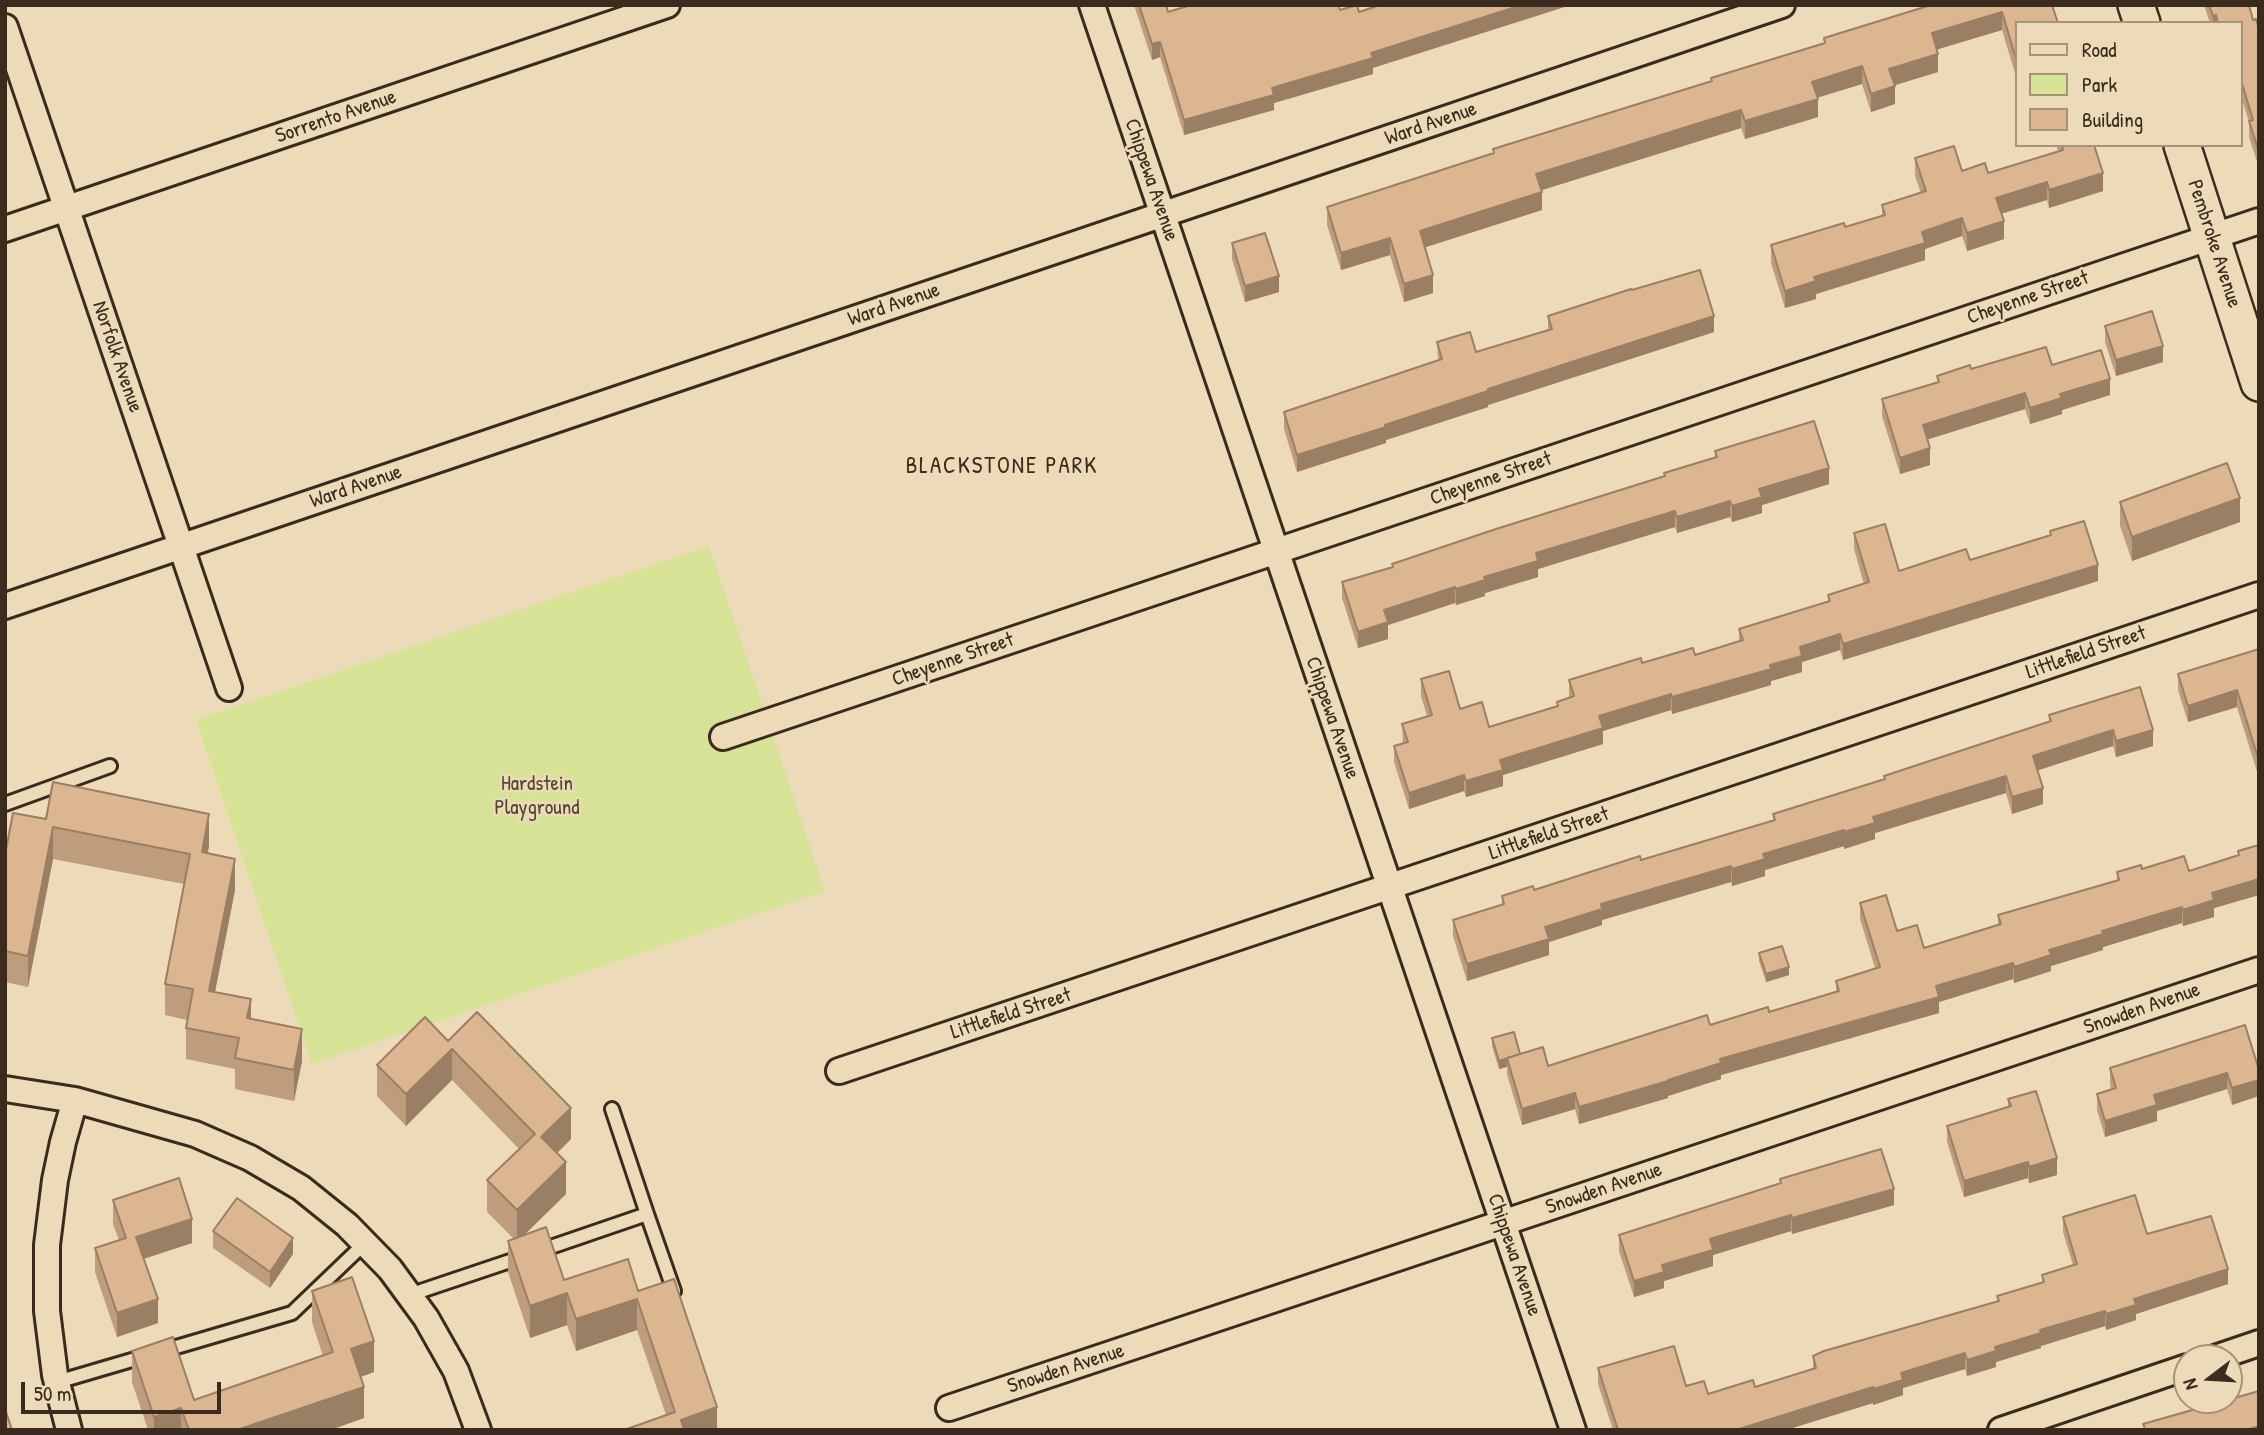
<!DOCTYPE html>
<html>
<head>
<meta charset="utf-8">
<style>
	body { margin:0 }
	#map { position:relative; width:2264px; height:1435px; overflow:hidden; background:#eddab8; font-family:"Patrick Hand",sans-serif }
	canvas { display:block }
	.frame { position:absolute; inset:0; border:7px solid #3b2a1e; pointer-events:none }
	.legend { position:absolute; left:2015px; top:21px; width:228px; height:126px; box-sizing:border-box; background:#eddab8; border:2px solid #a6947a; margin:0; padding:9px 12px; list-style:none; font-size:21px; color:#3b2a1e }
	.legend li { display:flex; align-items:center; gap:14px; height:35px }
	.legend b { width:35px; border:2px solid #a6947a }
	.north { position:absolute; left:2173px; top:1344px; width:70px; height:70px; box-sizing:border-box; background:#eddab8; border:2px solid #a6947a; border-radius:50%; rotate:253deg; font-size:19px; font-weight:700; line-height:28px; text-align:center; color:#3b2a1e }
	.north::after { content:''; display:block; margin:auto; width:24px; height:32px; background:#3b2a1e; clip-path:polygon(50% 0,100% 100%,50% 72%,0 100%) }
	.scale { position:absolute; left:21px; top:1382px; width:200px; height:32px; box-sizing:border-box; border:4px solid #3b2a1e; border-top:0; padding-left:9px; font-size:21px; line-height:24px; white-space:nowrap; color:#3b2a1e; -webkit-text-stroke:5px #eddab8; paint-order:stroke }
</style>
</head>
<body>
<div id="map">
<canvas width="2264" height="1435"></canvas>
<div class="frame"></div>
<ul class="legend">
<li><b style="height:9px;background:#eddab8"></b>Road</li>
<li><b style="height:19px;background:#d6e295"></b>Park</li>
<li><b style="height:19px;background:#dcb690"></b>Building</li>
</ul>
<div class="north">N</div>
<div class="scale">50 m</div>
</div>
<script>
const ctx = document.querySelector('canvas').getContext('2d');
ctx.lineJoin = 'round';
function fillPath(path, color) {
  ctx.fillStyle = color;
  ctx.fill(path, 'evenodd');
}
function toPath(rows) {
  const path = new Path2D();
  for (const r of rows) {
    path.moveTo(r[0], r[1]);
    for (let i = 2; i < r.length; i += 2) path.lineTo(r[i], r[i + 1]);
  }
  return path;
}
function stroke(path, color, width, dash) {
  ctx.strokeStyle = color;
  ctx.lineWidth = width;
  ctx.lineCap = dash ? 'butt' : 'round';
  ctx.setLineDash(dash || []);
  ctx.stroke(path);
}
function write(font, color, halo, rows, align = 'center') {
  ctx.font = font + ' "Patrick Hand",sans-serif';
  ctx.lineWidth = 5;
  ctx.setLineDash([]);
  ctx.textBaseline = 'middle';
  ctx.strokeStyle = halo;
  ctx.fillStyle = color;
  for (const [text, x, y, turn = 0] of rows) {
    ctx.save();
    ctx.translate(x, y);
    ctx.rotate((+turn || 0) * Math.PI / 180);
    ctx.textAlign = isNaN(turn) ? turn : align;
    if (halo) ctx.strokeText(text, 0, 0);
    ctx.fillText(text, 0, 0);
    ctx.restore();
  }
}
const green = toPath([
	[709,546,825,891,312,1064,196,720]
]);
const lane = toPath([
	[5,804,110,766],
	[612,1109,647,1214],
	[539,1251,647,1214,674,1291],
	[409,1295,522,1257],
	[57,1382,292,1313,365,1243]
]);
const street = toPath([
	[1092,5,1573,1430],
	[5,27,229,688],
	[5,229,667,5],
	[5,606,1782,5],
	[723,737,2259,221],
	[839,1071,2259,595],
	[5,1089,75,1100,195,1134,250,1158,301,1188,347,1225,390,1269,426,1318,456,1371,478,1430],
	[2215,1358,2259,1343],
	[949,1408,2259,970],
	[69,1430,55,1375,47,1311,47,1245,55,1180,63,1142,75,1100],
	[2001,1430,2187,1367]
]);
const secondary = toPath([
	[2136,5,2142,23],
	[2182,145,2259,383]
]);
const wall = toPath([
	[1134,5,1166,5,1168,12,1340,10,1373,68,1373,74,1274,103,1274,110,1184,135,1160,57,1152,60],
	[2052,5,2017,23,2017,80,2002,30,1937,49,1938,72,1894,85,1895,104,1871,112,1862,84,1817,98,1818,117,1745,139,1741,128,1541,190,1542,210,1425,247,1433,293,1404,302,1390,255,1341,270,1327,225,1327,207,1493,154,1493,149,1711,81,1711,78,1824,44,1824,38],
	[2204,5,2249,5,2253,20,2259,30,2259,168,2249,137,2249,122,2241,96,2241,23,2210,23],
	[2056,145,2094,145,2103,191,2049,208,2047,200,2001,214,2004,239,1967,251,1962,236,1925,249,1925,260,1816,294,1816,299,1785,308,1771,263,1771,245,1845,227,1882,216,1882,205,1921,193,1915,176,1915,158,1962,171,1988,173,2058,151],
	[1232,243,1279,292,1245,302,1232,259],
	[1632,290,1714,332,1488,405,1488,407,1386,440,1386,443,1297,472,1284,429,1284,412,1438,361,1437,342,1476,352,1548,330,1548,316],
	[2105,326,2163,362,2116,376,2105,342],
	[2052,365,2110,395,2062,410,2062,414,2030,424,2025,409,1928,439,1930,465,1900,474,1882,416,1882,399,1937,383,1937,376,1971,369],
	[1715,451,1829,484,1762,505,1762,513,1732,522,1730,517,1677,533,1675,527,1538,569,1538,577,1485,593,1485,596,1456,605,1455,603,1388,625,1388,639,1358,648,1342,598,1342,582,1392,567,1392,564,1664,477,1664,473,1715,457],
	[2120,502,2240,522,2132,561,2120,526],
	[2050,531,2098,581,1843,660,1840,650,1802,662,1802,672,1771,681,1771,685,1672,714,1671,710,1603,731,1603,744,1503,775,1503,786,1466,797,1464,791,1409,809,1394,762,1394,746,1403,743,1402,724,1427,716,1421,696,1421,679,1460,709,1489,727,1557,706,1557,702,1569,698,1569,680,1642,663,1695,655,1739,641,1739,629,1828,602,1828,595,1864,584,1854,549,1854,533,1899,571,1970,560,2050,535],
	[2259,649,2259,795,2257,791,2258,775,2237,707,2188,722,2178,690,2178,674],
	[2140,687,2153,746,2116,757,2113,746,2037,770,2043,804,2012,814,2006,793,1875,833,1875,839,1844,849,1844,846,1765,870,1765,876,1732,886,1731,882,1602,920,1602,925,1549,942,1549,955,1467,981,1453,936,1453,920,1502,905,1502,896,1534,890,1641,860,1773,820,1773,814,1884,780,1884,776,2049,721,2049,715],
	[46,819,209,845,208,853,235,890,215,992,302,1061,294,1101,235,1089,235,1069,186,1059,186,1028,187,1020,165,1015,165,984,184,884,53,859,28,987,5,982,5,855],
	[2259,845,2259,895,2214,908,2214,917,2183,926,2182,923,2103,947,2103,950,2051,966,2051,971,2014,983,2013,979,1939,1002,1939,1013,1721,1075,1721,1079,1668,1096,1668,1098,1579,1124,1575,1109,1522,1125,1507,1074,1507,1067,1499,1069,1492,1046,1492,1038,1520,1054,1548,1066,1710,1025,1769,1012,1836,991,1836,981,1875,968,1860,919,1860,903,1897,931,1924,948,1998,925,1998,915,2117,880,2117,872,2142,869,2189,871,2238,856,2238,851],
	[1759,953,1789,975,1766,982,1759,961],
	[2245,1025,2232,1105,2227,1089,2157,1111,2157,1121,2105,1137,2097,1110,2097,1094,2111,1089,2110,1085,2110,1068],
	[448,1041,571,1139,557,1153,566,1194,524,1235,564,1280,638,1291,717,1430,666,1415,637,1330,576,1351,567,1325,530,1338,508,1272,508,1241,514,1239,487,1212,487,1180,519,1149,452,1080,406,1126,377,1096,377,1065],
	[2008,1099,2057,1175,2029,1183,2028,1178,1964,1197,1947,1142,1947,1126,2008,1107],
	[1780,1179,1894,1205,1792,1234,1791,1231,1713,1255,1713,1266,1664,1281,1664,1288,1634,1297,1619,1251,1619,1235,1780,1183],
	[113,1200,192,1243,144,1259,158,1323,117,1337,95,1272,95,1248,119,1240,113,1224],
	[2063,1217,2147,1234,2228,1284,2136,1314,2136,1320,2106,1330,2105,1326,2041,1346,2041,1348,1996,1362,1996,1367,1967,1376,1965,1369,1903,1388,1903,1395,1873,1405,1873,1403,1786,1430,1613,1430,1598,1384,1598,1368,1686,1386,1708,1394,1755,1387,1813,1369,1813,1356,1997,1301,1997,1296,2042,1282,2042,1275,2073,1265,2063,1232],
	[213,1231,293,1254,270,1288,213,1248],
	[312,1291,374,1372,361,1377,364,1418,330,1430,148,1430,132,1382,132,1351,194,1400,323,1356,312,1322]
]);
const shadedWall = toPath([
	[1522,5,1571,5,1373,68,1373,74,1274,103,1274,110,1184,135,1184,120,1371,53],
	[2002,12,2002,30,1932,51,1932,33],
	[2216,15,2216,23,2213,23,2213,16],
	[1160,42,1160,57,1152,60,1152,44],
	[1938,54,1938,72,1889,87,1889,69],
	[1862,66,1862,84,1812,99,1812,82],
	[1895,86,1895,104,1871,112,1871,94],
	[1818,99,1818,117,1745,139,1745,121],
	[1741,110,1741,128,1536,192,1536,174],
	[2103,173,2103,191,2049,208,2049,190],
	[2047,182,2047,200,1996,215,1996,198],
	[1542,192,1542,210,1420,249,1420,231],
	[1962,218,1962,236,1925,249,1925,260,1816,294,1816,299,1785,308,1785,291,1814,277,1922,232],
	[2004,221,2004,239,1967,251,1967,233],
	[1390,238,1390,255,1341,270,1341,253],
	[1433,275,1433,293,1404,302,1404,284],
	[1279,276,1279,292,1245,302,1245,286],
	[1714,316,1714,332,1488,405,1488,407,1386,440,1386,443,1297,472,1297,455,1488,389],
	[2163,346,2163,362,2116,376,2116,360],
	[2110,379,2110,395,2062,410,2062,414,2030,424,2030,408,2060,394],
	[2025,393,2025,409,1923,441,1923,425],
	[1930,448,1930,465,1900,474,1900,458],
	[1829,468,1829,484,1762,505,1762,513,1732,522,1732,506,1759,489],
	[2240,498,2240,522,2132,561,2132,537],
	[1730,501,1730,517,1677,533,1677,517],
	[1675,511,1675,527,1538,569,1538,577,1485,593,1485,596,1456,605,1456,589,1484,577,1536,553],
	[2098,565,2098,581,1843,660,1843,644],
	[1455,587,1455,603,1388,625,1388,639,1358,648,1358,632,1384,610],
	[1840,634,1840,650,1802,662,1802,672,1771,681,1771,685,1672,714,1672,697,1770,665,1800,647],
	[2237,690,2237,707,2188,722,2188,706],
	[1671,694,1671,710,1603,731,1603,744,1503,775,1503,786,1466,797,1466,781,1500,760,1599,716],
	[2113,730,2113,746,2033,772,2033,756],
	[2153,730,2153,746,2116,757,2116,741],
	[1464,775,1464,791,1409,809,1409,793],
	[2006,776,2006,793,1875,833,1875,839,1844,849,1844,832,1873,817],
	[2043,788,2043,804,2012,814,2012,797],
	[209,814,209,845,202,883,202,852],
	[53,827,53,859,28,987,28,956],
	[1844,830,1844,846,1765,870,1765,876,1732,886,1732,869,1763,854],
	[235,859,235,890,209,1022,209,991],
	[1731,866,1731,882,1602,920,1602,925,1549,942,1549,955,1467,981,1467,964,1545,927,1601,904],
	[2259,879,2259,895,2214,908,2214,917,2183,926,2183,910,2212,893],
	[2182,907,2182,923,2103,947,2103,950,2051,966,2051,971,2014,983,2014,967,2049,950,2102,931],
	[2013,963,2013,979,1939,1002,1939,1013,1721,1075,1721,1079,1668,1096,1668,1098,1579,1124,1579,1107,1668,1080,1720,1059,1936,986],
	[1789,967,1789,975,1766,982,1766,974],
	[251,999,251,1030,247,1018],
	[302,1029,302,1061,294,1101,294,1070],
	[452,1049,452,1080,406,1126,406,1094],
	[1507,1059,1507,1067,1499,1069,1499,1061],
	[2227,1073,2227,1089,2157,1111,2157,1121,2105,1137,2105,1121,2154,1095],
	[2259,1080,2259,1096,2232,1105,2232,1088],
	[1575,1093,1575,1109,1522,1125,1522,1109],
	[571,1108,571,1139,541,1169,541,1137],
	[2057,1158,2057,1175,2029,1183,2029,1167],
	[566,1162,566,1194,517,1242,517,1210],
	[2028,1162,2028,1178,1964,1197,1964,1181],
	[1894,1189,1894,1205,1792,1234,1792,1218],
	[1791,1215,1791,1231,1713,1255,1713,1266,1664,1281,1664,1288,1634,1297,1634,1281,1710,1239],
	[192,1219,192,1243,136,1261,136,1237],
	[293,1238,293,1254,270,1288,270,1272],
	[2228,1269,2228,1284,2136,1314,2136,1320,2106,1330,2106,1314,2134,1299],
	[567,1293,567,1325,530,1338,530,1306],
	[158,1299,158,1323,117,1337,117,1313],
	[637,1299,637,1330,576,1351,576,1319],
	[2105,1311,2105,1326,2041,1346,2041,1348,1996,1362,1996,1367,1967,1376,1967,1360,1995,1347,2040,1330],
	[374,1341,374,1372,351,1380,351,1349],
	[1965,1353,1965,1369,1903,1388,1903,1395,1873,1405,1873,1389,1901,1373],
	[364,1387,364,1418,330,1430,237,1430],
	[1873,1387,1873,1403,1786,1430,1736,1430],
	[717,1407,717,1430,681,1430,681,1420],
	[181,1408,181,1430,154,1430,154,1417],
	[2259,1426,2259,1430,2246,1430]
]);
const building = toPath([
	[1139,5,1166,5,1168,12,1191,5,1338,5,1340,10,1357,5,1359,12,1380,5,1522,5,1371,53,1373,58,1272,88,1274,95,1184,120,1160,42,1152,44,1139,5],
	[1931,5,2052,5,2058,23,2017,23,2017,62,2002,12,1932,33,1938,54,1889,69,1895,86,1871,94,1862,66,1812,82,1818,99,1745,121,1741,110,1536,174,1542,192,1420,231,1433,275,1404,284,1390,238,1341,253,1327,207,1494,153,1493,149,1712,81,1711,78,1825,43,1824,38,1931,5],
	[2209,5,2249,5,2253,20,2256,19,2259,30,2259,152,2249,121,2253,120,2241,80,2241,23,2218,23,2216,15,2213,16,2209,5],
	[2062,145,2094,145,2103,173,2049,190,2047,182,1996,198,2004,221,1967,233,1962,218,1922,232,1925,243,1814,277,1816,281,1785,291,1771,245,1844,223,1845,227,1885,215,1882,205,1926,191,1915,158,1954,146,1962,171,1985,163,1988,173,2063,150,2062,145],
	[1265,233,1279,276,1245,286,1232,243,1265,233],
	[1700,270,1714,316,1488,389,1488,391,1385,425,1386,427,1297,455,1284,412,1442,359,1437,342,1470,332,1476,352,1552,329,1548,316,1631,289,1632,290,1700,270],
	[2152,311,2163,346,2116,360,2105,326,2152,311],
	[2046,347,2052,365,2101,350,2110,379,2060,394,2062,398,2030,408,2025,393,1923,425,1930,448,1900,458,1882,399,1939,382,1937,376,1970,365,1971,369,2046,347],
	[1814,421,1829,468,1759,489,1762,497,1732,506,1730,501,1677,517,1675,511,1536,553,1538,561,1484,577,1485,580,1456,589,1455,587,1384,610,1388,622,1358,632,1342,582,1393,567,1392,564,1496,529,1665,476,1664,473,1717,457,1715,451,1814,421],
	[2227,463,2240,498,2132,537,2120,502,2227,463],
	[2084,521,2098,565,1843,644,1840,634,1800,647,1802,656,1770,665,1771,669,1672,697,1671,694,1599,716,1603,728,1500,760,1503,770,1466,781,1464,775,1409,793,1394,746,1408,742,1402,724,1432,715,1421,679,1449,671,1460,709,1482,702,1489,727,1558,706,1557,702,1574,696,1569,680,1641,658,1642,663,1693,648,1695,655,1743,640,1739,629,1830,601,1828,595,1869,582,1854,533,1885,524,1899,571,1966,549,1970,560,2051,535,2050,531,2084,521],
	[2259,649,2259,761,2237,690,2188,706,2178,674,2259,649],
	[2140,687,2153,730,2116,741,2113,730,2033,756,2043,788,2012,797,2006,776,1873,817,1875,823,1844,832,1844,830,1763,854,1765,859,1732,869,1731,866,1601,904,1602,909,1545,927,1549,939,1467,964,1453,920,1504,904,1502,896,1533,886,1534,890,1640,856,1641,860,1775,820,1773,814,1885,779,1884,776,2051,721,2049,715,2140,687],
	[53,782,209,814,202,852,235,859,209,991,251,999,247,1018,302,1029,294,1070,235,1058,239,1038,186,1028,193,989,165,984,190,854,53,827,28,956,5,951,5,855,13,813,46,819,53,782],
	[2259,845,2259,879,2212,893,2214,900,2183,910,2182,907,2102,931,2103,934,2049,950,2051,955,2014,967,2013,963,1936,986,1939,997,1720,1059,1721,1063,1668,1080,1668,1081,1579,1107,1575,1093,1522,1109,1507,1058,1543,1047,1548,1066,1707,1015,1710,1025,1768,1007,1769,1012,1839,991,1836,981,1880,967,1860,903,1886,895,1897,931,1917,925,1924,948,2001,924,1998,915,2119,880,2117,872,2141,865,2142,869,2184,856,2189,871,2239,855,2238,851,2259,845],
	[1782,946,1789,967,1766,974,1759,953,1782,946],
	[477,1012,571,1108,541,1137,566,1162,517,1210,487,1180,535,1134,452,1049,406,1094,377,1065,425,1017,448,1041,477,1012],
	[2245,1025,2259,1070,2259,1080,2232,1088,2227,1073,2154,1095,2157,1105,2105,1121,2097,1094,2116,1088,2110,1068,2245,1025],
	[1514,1032,1520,1054,1499,1061,1492,1038,1514,1032],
	[2036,1091,2057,1158,2029,1167,2028,1162,1964,1181,1947,1126,2011,1106,2008,1099,2036,1091],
	[1881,1149,1894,1189,1792,1218,1791,1215,1710,1239,1713,1250,1662,1265,1664,1272,1634,1281,1619,1235,1781,1183,1780,1179,1881,1149],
	[179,1178,192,1219,136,1237,158,1299,117,1313,95,1248,126,1238,113,1200,179,1178],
	[2135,1195,2147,1234,2211,1216,2228,1269,2134,1299,2136,1305,2106,1314,2105,1311,2040,1330,2041,1333,1995,1347,1996,1351,1967,1360,1965,1353,1901,1373,1903,1380,1873,1389,1873,1387,1736,1430,1618,1430,1598,1368,1674,1346,1686,1386,1704,1381,1708,1394,1753,1380,1755,1387,1816,1368,1813,1356,1824,1351,1999,1301,1997,1296,2044,1282,2042,1275,2077,1264,2063,1217,2135,1195],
	[237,1198,293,1238,270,1272,213,1231,237,1198],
	[546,1227,564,1280,628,1259,638,1291,674,1279,717,1407,681,1420,684,1430,624,1430,675,1412,637,1299,576,1319,567,1293,530,1306,508,1241,546,1227],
	[352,1277,374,1341,351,1349,364,1387,237,1430,189,1430,181,1408,154,1417,132,1351,173,1337,194,1400,333,1352,312,1291,352,1277],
	[2259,1391,2259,1426,2246,1430,2144,1430,2145,1429,2143,1424,2259,1391],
	[5,1409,12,1430,5,1430,5,1409]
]);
const streetNames = [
	["Sorrento Avenue",336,117,-19],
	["Ward Avenue",1431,124,-19],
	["Chippewa Avenue",1151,180,71],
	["Pembroke Avenue",2214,244,72],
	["Cheyenne Street",2028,298,-19],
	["Ward Avenue",894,305,-19],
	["Norfolk Avenue",117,357,71],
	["Cheyenne Street",1491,479,-19],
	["Ward Avenue",356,487,-19],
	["Littlefield Street",2086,653,-19],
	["Cheyenne Street",953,660,-19],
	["Chippewa Avenue",1332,718,71],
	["Littlefield Street",1549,834,-19],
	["Snowden Avenue",2142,1009,-19],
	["Littlefield Street",1011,1014,-18],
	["Snowden Avenue",1604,1189,-19],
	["Chippewa Avenue",1514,1255,71],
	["Snowden Avenue",1066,1369,-18]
];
const parkNames = [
	["Hardstein",537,784],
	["Playground",537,808]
];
const neighbourhoodNames = [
	["BLACKSTONE PARK",1002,467]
];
fillPath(green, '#d6e295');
stroke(lane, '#3b2a1e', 18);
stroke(street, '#3b2a1e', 30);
stroke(secondary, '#3b2a1e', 40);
stroke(lane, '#eddab8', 12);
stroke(street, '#eddab8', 24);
stroke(secondary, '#eddab8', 35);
fillPath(wall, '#bd9d7c');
fillPath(shadedWall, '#9a7f65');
fillPath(building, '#dcb690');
stroke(building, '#9a7f65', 2);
write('21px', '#3b2a1e', '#eddab8', streetNames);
write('21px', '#524630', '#eddab8', parkNames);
ctx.letterSpacing = '2px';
write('23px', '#3b2a1e', '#eddab8', neighbourhoodNames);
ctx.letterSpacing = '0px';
</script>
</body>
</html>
